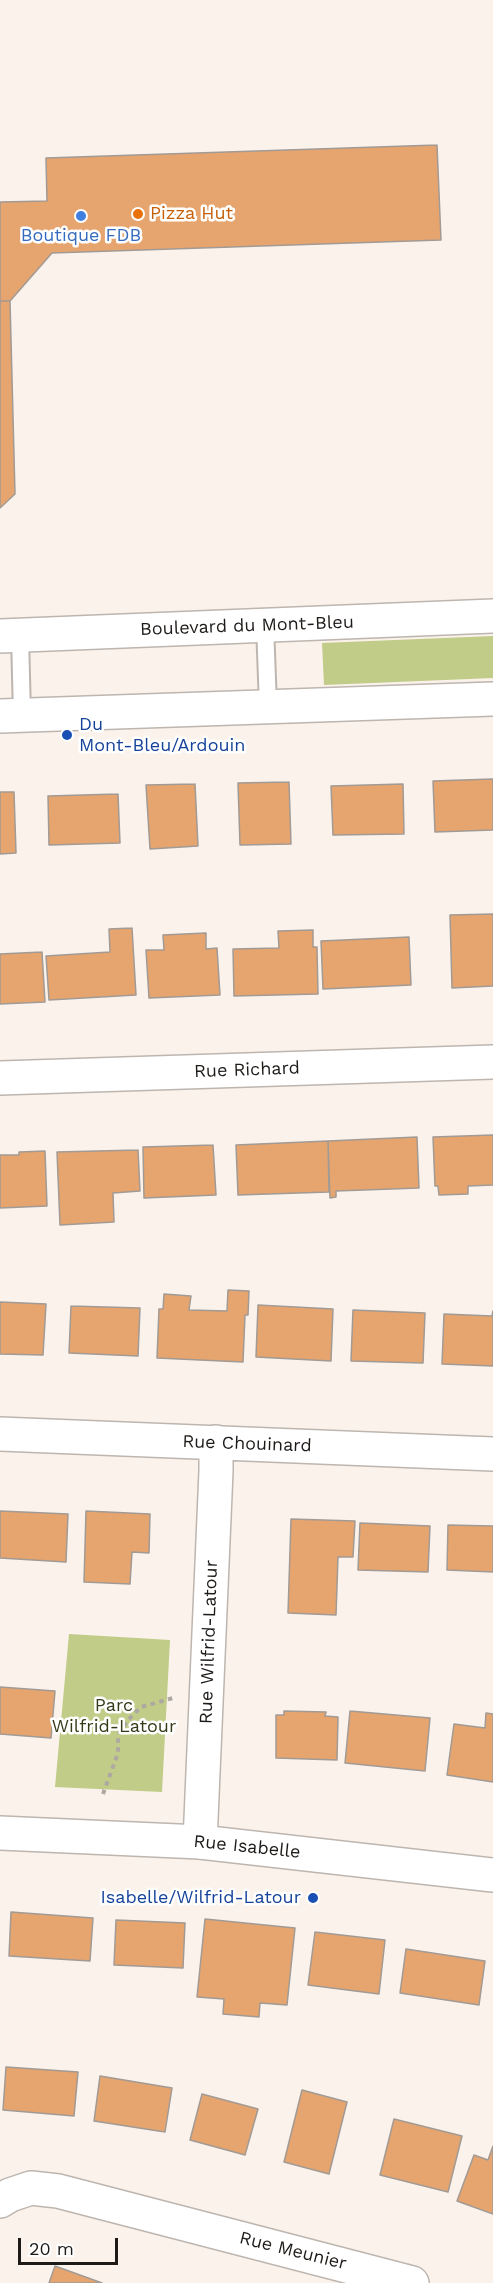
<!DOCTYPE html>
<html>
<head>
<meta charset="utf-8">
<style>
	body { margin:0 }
	#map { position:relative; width:493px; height:2283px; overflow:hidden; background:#faf2eb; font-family:"Work Sans",sans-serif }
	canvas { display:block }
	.scale { position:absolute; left:18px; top:2238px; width:100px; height:27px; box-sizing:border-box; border:3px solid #1d1a18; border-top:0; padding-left:8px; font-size:18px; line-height:21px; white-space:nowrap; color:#1d1a18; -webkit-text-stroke:4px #fff; paint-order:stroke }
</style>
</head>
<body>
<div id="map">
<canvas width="493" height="2283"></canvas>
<div class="scale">20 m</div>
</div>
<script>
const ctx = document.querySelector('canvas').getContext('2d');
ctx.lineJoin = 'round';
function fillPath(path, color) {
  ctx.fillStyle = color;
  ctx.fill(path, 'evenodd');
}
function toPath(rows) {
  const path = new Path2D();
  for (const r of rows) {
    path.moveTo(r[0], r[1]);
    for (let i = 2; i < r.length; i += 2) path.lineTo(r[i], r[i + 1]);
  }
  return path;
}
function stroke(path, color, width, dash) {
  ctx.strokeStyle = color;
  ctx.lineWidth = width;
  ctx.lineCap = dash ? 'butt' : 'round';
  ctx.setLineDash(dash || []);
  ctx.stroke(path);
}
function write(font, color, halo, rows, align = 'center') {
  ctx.font = font + ' "Work Sans",sans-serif';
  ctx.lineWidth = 5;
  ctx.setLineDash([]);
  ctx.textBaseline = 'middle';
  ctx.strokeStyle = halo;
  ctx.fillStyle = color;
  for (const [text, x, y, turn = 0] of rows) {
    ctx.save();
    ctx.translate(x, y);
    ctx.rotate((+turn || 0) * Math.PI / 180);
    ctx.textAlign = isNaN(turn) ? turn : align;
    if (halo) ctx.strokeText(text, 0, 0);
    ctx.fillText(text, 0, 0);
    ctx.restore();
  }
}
const green = toPath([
	[493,636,493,678,324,685,322,643],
	[69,1634,170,1640,162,1792,55,1787]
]);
const building = toPath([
	[437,145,441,240,52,253,10,301,0,301,0,202,47,201,46,158,437,145],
	[0,301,10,301,15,494,0,508,0,301],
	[493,779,493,830,435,832,433,781,493,779],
	[289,782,291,844,240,845,238,783,289,782],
	[195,784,198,846,150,849,146,785,195,784],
	[403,784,404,834,333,835,331,786,403,784],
	[0,792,14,792,16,853,0,854,0,792],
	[118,794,120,843,49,845,48,796,118,794],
	[493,914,493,986,452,988,450,915,493,914],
	[132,928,136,995,49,1000,46,956,110,952,109,929,132,928],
	[313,930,313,947,317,947,318,994,234,996,233,949,279,948,278,931,313,930],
	[206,933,206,949,217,948,220,995,149,998,146,950,164,950,163,935,206,933],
	[409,937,411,985,323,989,321,941,409,937],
	[42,952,45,1002,0,1004,0,954,42,952],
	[493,1135,493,1185,468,1186,468,1194,439,1195,438,1186,435,1186,433,1137,493,1135],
	[417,1137,419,1188,336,1191,336,1197,330,1198,328,1141,417,1137],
	[328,1141,329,1192,238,1195,236,1145,328,1141],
	[213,1145,216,1195,144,1198,143,1147,213,1145],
	[138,1150,140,1191,113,1193,114,1222,60,1225,57,1152,138,1150],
	[45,1151,47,1206,0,1208,0,1155,19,1155,19,1152,45,1151],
	[228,1290,249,1291,248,1315,245,1315,243,1362,157,1358,159,1309,163,1309,164,1294,191,1296,189,1310,227,1311,228,1290],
	[0,1302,46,1304,43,1355,0,1354,0,1302],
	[258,1305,333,1309,331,1361,256,1357,258,1305],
	[71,1306,140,1308,138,1356,69,1353,71,1306],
	[353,1310,425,1313,423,1363,351,1361,353,1310],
	[493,1311,493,1366,442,1364,444,1314,492,1316,493,1311],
	[0,1511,68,1514,66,1562,0,1558,0,1511],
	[86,1511,150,1514,149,1553,132,1552,130,1584,84,1582,86,1511],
	[291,1519,355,1521,353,1557,338,1557,336,1615,288,1613,291,1519],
	[360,1523,430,1526,428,1572,358,1570,360,1523],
	[448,1525,493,1526,493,1572,447,1570,448,1525],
	[0,1687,55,1691,51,1738,0,1734,0,1687],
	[284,1711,326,1712,325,1716,338,1717,337,1760,276,1758,276,1715,284,1715,284,1711],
	[350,1711,430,1718,425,1771,345,1763,350,1711],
	[486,1713,493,1714,493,1782,447,1775,454,1724,485,1728,486,1713],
	[11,1912,93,1918,90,1961,9,1956,11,1912],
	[205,1919,295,1928,287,2005,260,2003,259,2017,223,2014,224,1999,197,1997,205,1919],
	[116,1920,185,1923,183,1968,114,1965,116,1920],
	[315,1932,385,1940,379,1994,308,1985,315,1932],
	[406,1949,485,1961,479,2005,400,1993,406,1949],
	[6,2067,78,2072,74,2116,3,2110,6,2067],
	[100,2076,172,2088,165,2132,94,2121,100,2076],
	[302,2090,347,2102,329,2174,284,2162,302,2090],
	[202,2094,258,2109,245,2155,190,2140,202,2094],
	[394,2119,462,2136,448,2192,380,2175,394,2119],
	[493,2146,493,2214,457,2201,474,2155,488,2160,493,2146],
	[55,2266,102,2283,49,2283,55,2266]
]);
const path = toPath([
	[103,1794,118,1753,118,1735,128,1720,141,1707,173,1698]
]);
const service = toPath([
	[265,625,268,706],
	[20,636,22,715]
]);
const minor = toPath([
	[0,1078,493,1062],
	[0,1434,493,1454],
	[200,1842,216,1471,216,1442],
	[0,2201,10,2195,31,2188,58,2191,412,2283]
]);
const tertiary = toPath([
	[0,636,493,616],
	[0,716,493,699],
	[0,1833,200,1842,493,1875]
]);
const markers = [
	[138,214,6,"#e8710a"],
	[81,216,6,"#3f7fe0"],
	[67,735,6,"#1a4fb4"],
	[313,1898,6,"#1a4fb4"]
];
const foodNames = [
	["Pizza Hut",150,214]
];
const shopNames = [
	["Boutique FDB",81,236]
];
const streetNames = [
	["Boulevard du Mont-Bleu",247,626,-2],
	["Rue Richard",247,1070,-2],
	["Rue Chouinard",247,1444,2],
	["Rue Wilfrid-Latour",209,1642,-88],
	["Rue Isabelle",247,1847,6],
	["Rue Meunier",293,2251,14]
];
const transitNames = [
	["Du",79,725],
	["Mont-Bleu/Ardouin",79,746],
	["Isabelle/Wilfrid-Latour",301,1898,"right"]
];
const parkNames = [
	["Parc",114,1706],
	["Wilfrid-Latour",114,1727]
];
fillPath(green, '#c0cc87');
fillPath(building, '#e6a56e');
stroke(building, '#a29a94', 1.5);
stroke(service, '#bdb5af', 20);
stroke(minor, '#bdb5af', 36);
stroke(tertiary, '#bdb5af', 36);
stroke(path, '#aea8a3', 4, [4.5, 4.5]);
stroke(service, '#fff', 16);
stroke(minor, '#fff', 33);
stroke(tertiary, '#fff', 33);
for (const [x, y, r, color] of markers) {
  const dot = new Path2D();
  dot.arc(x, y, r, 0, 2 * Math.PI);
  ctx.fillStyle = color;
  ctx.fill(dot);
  stroke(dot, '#fff', 2);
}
write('18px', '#c56008', '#fff', foodNames, 'left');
write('18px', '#366cbe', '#fff', shopNames);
write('18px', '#1d1a18', '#fff', streetNames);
write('18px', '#164399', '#fff', transitNames, 'left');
write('18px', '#353b19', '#fff', parkNames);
</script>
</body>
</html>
